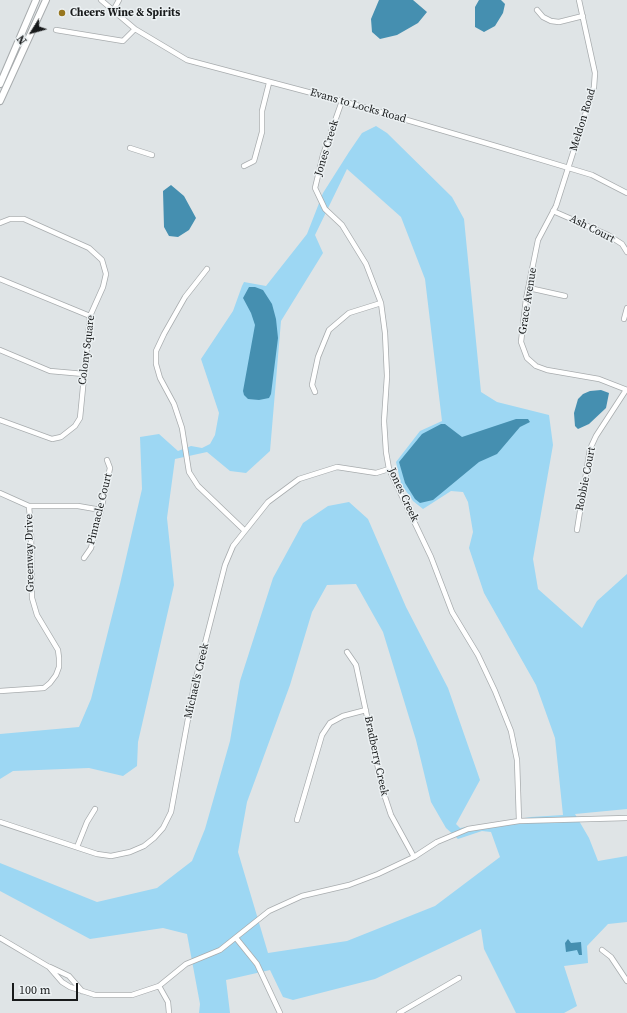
<!DOCTYPE html>
<html>
<head>
<meta charset="utf-8">
<style>
	body { margin:0 }
	#map { position:relative; width:627px; height:1013px; overflow:hidden; background:#dfe4e6; font-family:"Source Serif 4",serif }
	canvas { display:block }
	.north { position:absolute; left:12px; top:12px; width:40px; height:40px; -webkit-text-stroke:3px #ecf1f3; paint-order:stroke; rotate:233deg; font-size:11px; font-weight:700; line-height:16px; text-align:center; color:#181a1b }
	.north::after { content:''; display:block; margin:auto; width:14px; height:18px; background:#181a1b; clip-path:polygon(50% 0,100% 100%,50% 72%,0 100%) }
	.scale { position:absolute; left:12px; top:983px; width:66px; height:18px; box-sizing:border-box; border:2px solid #181a1b; border-top:0; padding-left:5px; font-size:12px; line-height:14px; white-space:nowrap; color:#181a1b; -webkit-text-stroke:3px #ecf1f3; paint-order:stroke }
</style>
</head>
<body>
<div id="map">
<canvas width="627" height="1013"></canvas>
<div class="north">N</div>
<div class="scale">100 m</div>
</div>
<script>
const ctx = document.querySelector('canvas').getContext('2d');
ctx.lineJoin = 'round';
function fillPath(path, color) {
  ctx.fillStyle = color;
  ctx.fill(path, 'evenodd');
}
function toPath(rows) {
  const path = new Path2D();
  for (const r of rows) {
    path.moveTo(r[0], r[1]);
    for (let i = 2; i < r.length; i += 2) path.lineTo(r[i], r[i + 1]);
  }
  return path;
}
function stroke(path, color, width, dash) {
  ctx.strokeStyle = color;
  ctx.lineWidth = width;
  ctx.lineCap = dash ? 'butt' : 'round';
  ctx.setLineDash(dash || []);
  ctx.stroke(path);
}
function write(font, color, halo, rows, align = 'center') {
  ctx.font = font + ' "Source Serif 4",serif';
  ctx.lineWidth = 3;
  ctx.setLineDash([]);
  ctx.textBaseline = 'middle';
  ctx.strokeStyle = halo;
  ctx.fillStyle = color;
  for (const [text, x, y, turn = 0] of rows) {
    ctx.save();
    ctx.translate(x, y);
    ctx.rotate((+turn || 0) * Math.PI / 180);
    ctx.textAlign = isNaN(turn) ? turn : align;
    if (halo) ctx.strokeText(text, 0, 0);
    ctx.fillText(text, 0, 0);
    ctx.restore();
  }
}
const green = toPath([
	[376,126,387,133,452,197,464,219,481,392,497,402,549,415,553,445,533,559,538,589,582,628,597,601,627,574,627,809,575,814,589,838,598,861,627,856,627,922,608,924,587,946,588,963,564,966,577,1006,564,1013,516,1013,484,949,481,929,375,979,293,1000,283,997,270,970,226,980,230,1013,199,1013,200,1004,187,934,163,928,90,939,0,891,0,863,97,902,157,888,192,861,205,829,230,741,240,681,273,578,303,523,328,506,349,502,368,519,406,607,448,688,480,780,456,824,460,828,531,817,563,815,555,738,536,685,484,593,469,548,473,532,468,502,463,492,451,491,423,509,413,501,401,484,396,462,420,431,442,421,425,279,401,217,347,169,315,235,323,253,281,321,270,451,246,473,230,471,207,452,175,459,167,518,174,585,138,742,137,766,123,776,89,768,13,771,0,779,0,734,79,727,91,699,120,584,142,489,140,437,159,434,178,451,191,446,202,448,210,444,215,435,219,413,201,359,233,311,242,286,244,282,266,286,307,234,323,193,349,152,362,133],
	[356,584,383,632,416,740,431,802,446,828,458,839,482,831,491,832,500,857,435,906,347,941,268,953,238,852,247,802,290,685,312,612,327,585]
]);
const water = toPath([
	[379,0,413,0,427,12,418,23,397,35,380,39,372,32,371,19],
	[479,0,501,0,505,4,503,13,495,26,484,32,475,27,475,7],
	[171,185,184,196,196,218,189,230,178,237,169,236,164,227,163,191],
	[249,287,255,287,263,290,272,304,276,319,278,338,271,394,269,398,259,400,248,399,244,395,243,391,255,325,251,313,243,298],
	[601,390,609,393,606,408,589,424,578,429,575,426,574,413,578,399,583,394,590,391],
	[516,419,528,419,530,422,520,427,497,454,479,462,433,500,420,503,415,499,405,483,399,462,422,434,441,424,445,424,462,437],
	[568,939,571,943,581,942,582,955,579,955,577,950,566,952,565,943]
]);
const minor = toPath([
	[101,0,135,29,187,60,342,101,499,147,592,175,627,193],
	[579,0,595,73,594,87,556,206,538,240,526,299,521,342,527,358,536,366,547,370,599,379,627,390],
	[537,10,543,17,551,21,559,22,583,16],
	[113,11,119,0],
	[56,30,123,41,135,29],
	[342,101,323,155,315,188,325,209,342,225,366,264,381,303,385,333,387,376,384,421,386,452,389,469,431,557,452,612,478,655,495,691,511,731,517,760,519,821],
	[130,148,152,155],
	[244,166,254,161,262,132,262,111,269,83],
	[553,211,608,235,622,244,627,252],
	[0,223,10,219,24,219,89,248,102,260,106,274,103,287,90,316,80,418,75,426,61,437,52,439,0,420],
	[207,269,185,297,164,334,156,351,156,364,160,378,174,404,182,428,189,472,198,486,244,530],
	[0,279,90,316],
	[529,288,565,296],
	[624,319,627,308],
	[0,350,50,371,84,374],
	[315,392,312,385,318,357,329,330,349,313,381,303],
	[0,493,29,506,31,531,32,598,37,615,58,650,59,658,59,667,56,675,50,683,44,688,0,691],
	[29,506,78,506,101,510],
	[577,530,590,449,596,436,626,390],
	[84,558,91,548,101,510,110,468,107,460],
	[347,652,356,665,383,791,391,815,414,857],
	[297,820,322,735,330,723,343,716,366,710],
	[0,822,97,854,111,856,130,852,144,846,154,838,163,828,171,812,194,686,225,565,233,546,268,502,299,479,337,467,376,473,389,469],
	[77,847,87,822,95,809],
	[0,938,49,967,62,982,70,987,95,995,132,995,159,986,186,964,220,950,269,911,302,896,349,885,378,874,414,857,437,842,468,829,519,821,627,818],
	[236,938,257,964,280,1013],
	[602,950,611,957,627,981],
	[50,967,69,976,82,991],
	[159,986,168,1002,169,1013],
	[399,1013,459,978]
]);
const major = toPath([
	[0,84,36,0],
	[0,101,46,0]
]);
const markers = [
	[62,13,4,"#97761f"]
];
const poiNames = [
	["Cheers Wine & Spirits",70,13]
];
const streetNames = [
	["Evans to Locks Road",358,106,16],
	["Meldon Road",583,120,-73],
	["Jones Creek",327,148,-73],
	["Ash Court",592,229,27],
	["Grace Avenue",528,301,-81],
	["Colony Square",87,350,-83],
	["Robbie Court",586,479,-79],
	["Jones Creek",403,495,65],
	["Pinnacle Court",100,509,-76],
	["Greenway Drive",30,553,-91],
	["Michael's Creek",197,681,-77],
	["Bradberry Creek",376,756,78]
];
fillPath(green, '#9dd7f3');
fillPath(water, '#458fb0');
stroke(minor, '#a8acae', 6);
stroke(major, '#a8acae', 8);
stroke(minor, '#fff', 4.5);
stroke(major, '#fff', 6);
for (const [x, y, r, color] of markers) {
  const dot = new Path2D();
  dot.arc(x, y, r, 0, 2 * Math.PI);
  ctx.fillStyle = color;
  ctx.fill(dot);
  stroke(dot, '#ecf1f3', 1.5);
}
write('bold 11px', '#181a1b', '#ecf1f3', poiNames, 'left');
write('11px', '#181a1b', '#ecf1f3', streetNames);
</script>
</body>
</html>
